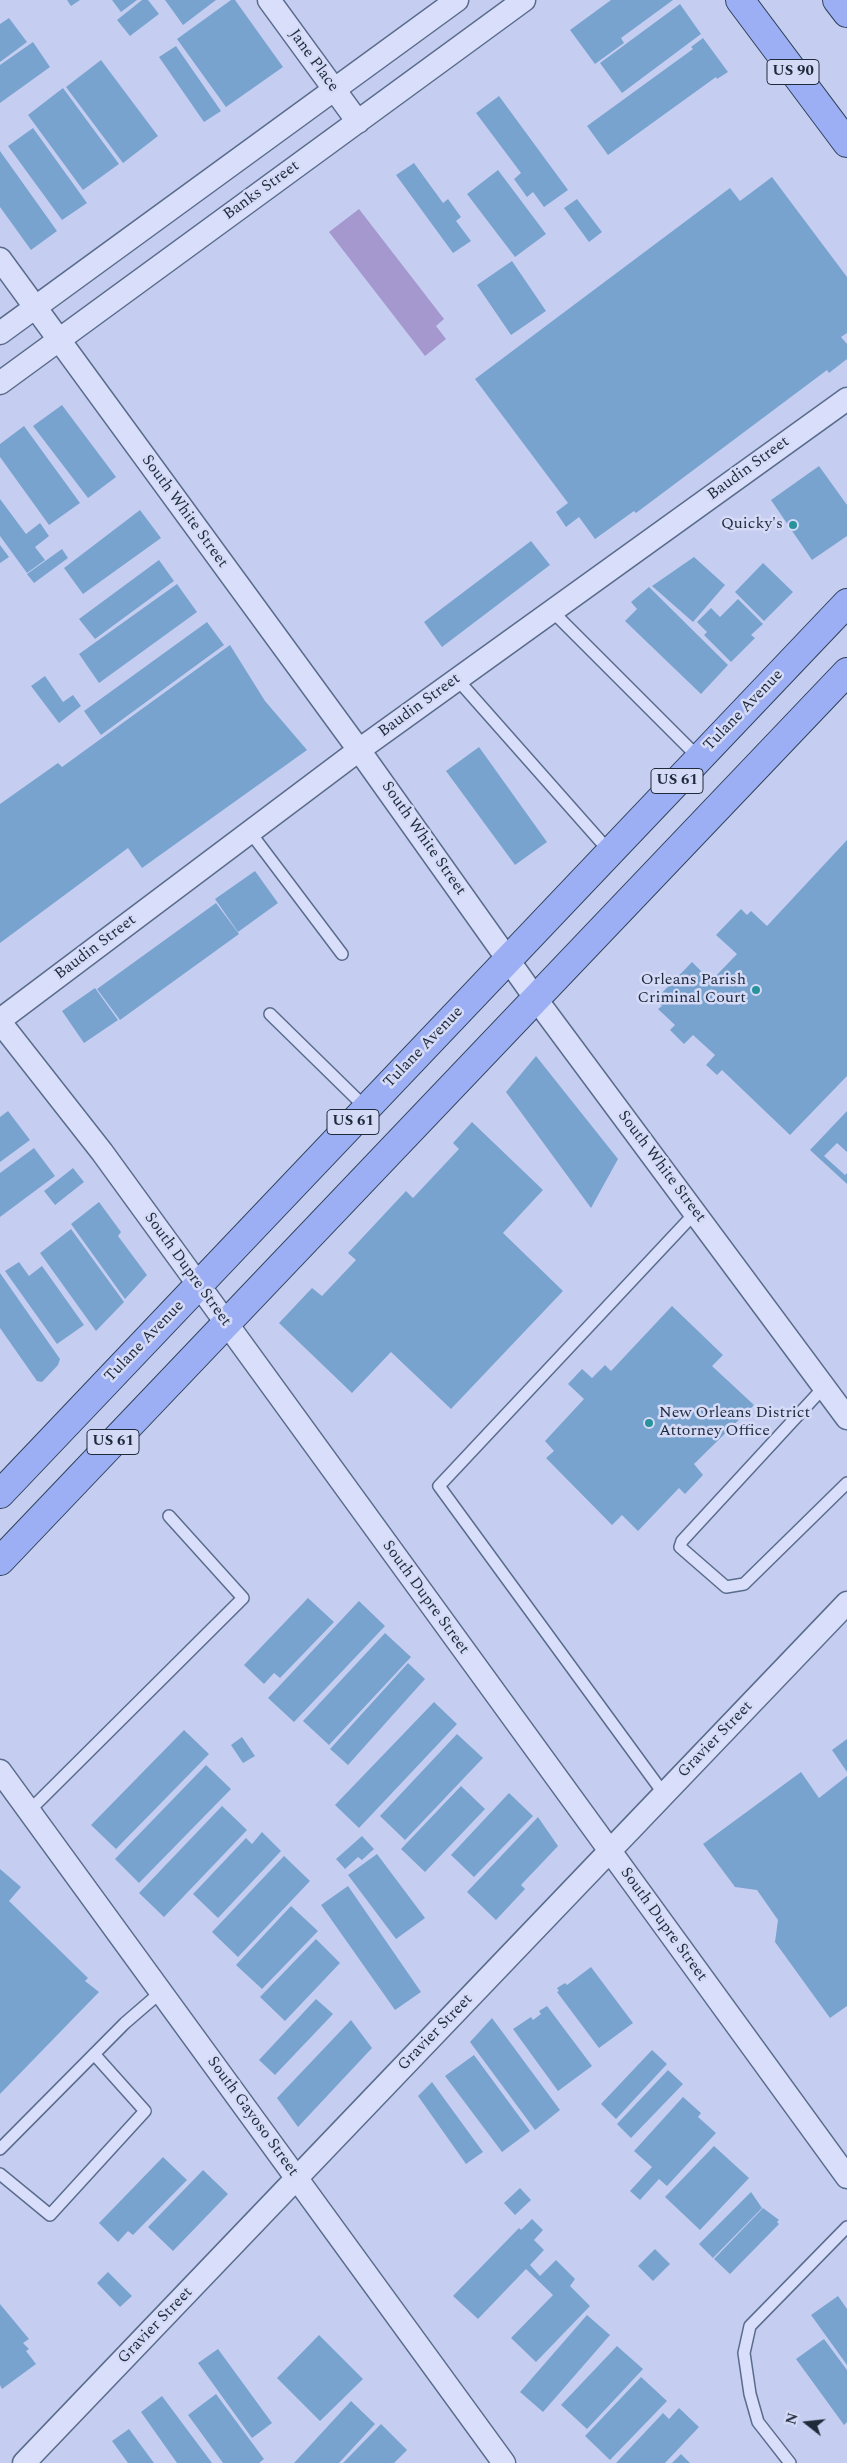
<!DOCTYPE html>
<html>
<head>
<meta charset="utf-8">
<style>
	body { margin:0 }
	#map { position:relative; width:847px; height:2463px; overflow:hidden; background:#c5cef0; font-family:Spectral,serif }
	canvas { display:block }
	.north { position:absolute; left:782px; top:2398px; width:50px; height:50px; -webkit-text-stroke:4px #d5dbf7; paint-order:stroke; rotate:286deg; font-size:14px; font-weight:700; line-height:20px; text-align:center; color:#1e2b3b }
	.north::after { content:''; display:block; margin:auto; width:18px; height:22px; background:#1e2b3b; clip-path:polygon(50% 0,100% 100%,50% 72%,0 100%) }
</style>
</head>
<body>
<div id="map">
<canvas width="847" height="2463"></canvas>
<div class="north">N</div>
</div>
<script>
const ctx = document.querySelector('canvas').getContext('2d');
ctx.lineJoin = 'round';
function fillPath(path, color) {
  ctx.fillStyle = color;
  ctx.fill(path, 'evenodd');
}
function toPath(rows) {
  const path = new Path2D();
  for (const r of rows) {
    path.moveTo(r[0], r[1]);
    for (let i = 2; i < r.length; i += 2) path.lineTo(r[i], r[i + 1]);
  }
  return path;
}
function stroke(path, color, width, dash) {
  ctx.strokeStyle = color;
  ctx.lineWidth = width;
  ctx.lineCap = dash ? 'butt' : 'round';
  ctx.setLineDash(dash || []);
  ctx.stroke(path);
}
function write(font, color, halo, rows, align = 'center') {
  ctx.font = font + ' Spectral,serif';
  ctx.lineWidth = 5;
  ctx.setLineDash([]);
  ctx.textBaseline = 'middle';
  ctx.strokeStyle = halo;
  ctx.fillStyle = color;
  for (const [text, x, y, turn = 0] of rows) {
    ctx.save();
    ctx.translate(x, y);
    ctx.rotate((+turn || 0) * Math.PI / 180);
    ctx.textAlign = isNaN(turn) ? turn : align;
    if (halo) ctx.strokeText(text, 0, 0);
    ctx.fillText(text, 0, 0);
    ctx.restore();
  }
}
const green = toPath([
	[359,209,444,319,436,326,446,339,425,356,329,232]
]);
const building = toPath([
	[67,0,80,0,71,6],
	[112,0,137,0,121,12],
	[142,0,148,0,159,14,130,36,117,20],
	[165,0,216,0,183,25],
	[231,0,235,0,283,67,226,107,177,39],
	[611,0,673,0,621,38,624,43,595,64,570,30],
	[680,4,701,34,622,93,600,63],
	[9,18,27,42,0,62,0,24],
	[703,38,728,72,717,79,716,77,608,155,587,126,693,49,691,47],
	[33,42,50,67,0,103,0,65],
	[176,46,221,111,204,122,159,57],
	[101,60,158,136,123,163,66,87],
	[63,88,119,164,83,190,28,115],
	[499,96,568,190,544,207,533,192,527,197,514,179,521,173,476,113],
	[33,128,87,203,62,220,8,146],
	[0,151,57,231,31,250,0,207],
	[414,163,443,203,448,199,461,217,456,221,471,241,453,253,396,175],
	[498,170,546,234,515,257,467,194],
	[772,177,847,277,847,333,841,337,847,344,847,359,829,373,827,370,636,513,634,511,595,539,579,517,566,527,556,512,568,503,475,379,730,188,740,201],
	[577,199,602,232,589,242,564,208],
	[512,261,546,311,511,335,477,285],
	[62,405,116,477,88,498,33,426],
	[24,426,80,503,49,525,0,457,0,444],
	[819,466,847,505,847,536,812,560,771,500],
	[0,499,26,534,40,523,49,536,35,547,45,560,27,573,0,536],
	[140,510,161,538,83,594,64,568],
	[531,541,550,565,442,647,424,622],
	[0,545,9,557,0,563],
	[62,549,68,558,34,583,27,574],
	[694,557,725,585,693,622,652,586],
	[159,560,174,581,95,639,79,619],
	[763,563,793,592,764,621,735,592],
	[177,584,197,612,99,683,79,654],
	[649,587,728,665,701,694,625,621,637,609,631,602],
	[738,599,763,624,751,635,755,638,731,662,704,635,707,632,697,622,711,608,720,617],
	[207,622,224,645,101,735,84,711],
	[230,645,265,701,307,750,142,868,128,848,0,943,0,804,58,763,62,767],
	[45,676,63,702,73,695,81,706,59,723,31,686],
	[479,747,547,842,515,865,446,771],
	[847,840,847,1076,790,1135,722,1070,717,1075,706,1065,715,1055,693,1035,684,1044,670,1030,675,1025,658,1009,662,1006,655,1000,692,962,711,981,737,954,716,935,741,909,747,915,751,911,767,926],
	[255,871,278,903,238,932,215,899],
	[216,903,239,934,120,1020,97,989],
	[95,988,118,1020,84,1043,62,1011],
	[536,1056,618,1159,591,1208,506,1092],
	[8,1111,30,1140,0,1162,0,1117],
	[847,1111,847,1152,837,1143,824,1156,845,1175,847,1173,847,1184,810,1150],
	[472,1122,543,1190,503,1233,563,1291,451,1409,391,1352,352,1393,279,1323,312,1288,322,1296,356,1260,348,1253,406,1191,413,1198,459,1149,453,1143],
	[34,1148,55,1176,0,1217,0,1173],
	[73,1168,84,1182,55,1205,44,1191],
	[99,1202,121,1232,118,1236,147,1275,125,1299,71,1224],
	[71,1229,124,1302,96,1331,40,1253],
	[19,1262,29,1276,42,1266,84,1325,57,1344,5,1271],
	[0,1273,60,1359,58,1365,42,1382,37,1381,0,1328],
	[672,1306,723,1355,712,1366,754,1405,694,1464,703,1475,685,1494,679,1488,638,1531,622,1515,612,1525,546,1458,554,1451,545,1441,584,1399,568,1384,582,1369,592,1378,605,1365,611,1371],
	[308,1598,334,1622,280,1678,274,1673,264,1684,244,1665],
	[359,1601,385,1626,294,1722,268,1698],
	[385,1633,411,1657,329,1745,303,1721],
	[408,1663,425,1679,348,1765,330,1749],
	[434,1702,457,1724,359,1828,335,1805],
	[184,1730,209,1754,116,1849,91,1825],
	[457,1734,483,1758,405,1840,380,1816],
	[242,1737,255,1756,243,1763,231,1745],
	[847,1739,847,1772,832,1750],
	[206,1765,231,1789,139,1883,115,1859],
	[801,1772,819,1798,847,1776,847,2006,830,2018,775,1942,778,1920,757,1890,735,1887,703,1844],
	[461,1786,485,1809,425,1872,401,1849],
	[509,1793,533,1816,474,1877,451,1855],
	[222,1806,247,1830,164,1917,139,1893],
	[538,1817,558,1846,521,1885,525,1889,496,1920,467,1892],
	[262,1832,281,1851,218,1918,193,1894,246,1838,252,1844],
	[362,1836,374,1849,362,1860,358,1857,345,1869,336,1859],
	[377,1854,425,1918,396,1939,348,1875],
	[284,1856,310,1881,238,1957,212,1932],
	[0,1869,21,1887,9,1901,88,1978,85,1981,99,1992,0,2094],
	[348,1886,421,1992,395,2010,321,1905],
	[291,1906,318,1931,262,1989,236,1965],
	[316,1939,340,1963,285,2021,260,1997],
	[591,1967,633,2023,599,2048,557,1992,559,1991,557,1988,565,1983,567,1985],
	[316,1999,333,2014,275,2075,259,2060],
	[547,2006,592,2066,558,2091,513,2029,531,2017,533,2020,541,2014,539,2011],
	[492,2018,560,2110,535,2130,470,2042],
	[351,2020,372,2048,298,2127,277,2098],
	[652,2050,667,2064,616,2119,601,2104],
	[474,2055,530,2131,502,2152,445,2076],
	[668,2070,683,2084,631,2138,617,2124],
	[432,2082,483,2152,466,2164,418,2096],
	[683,2097,701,2113,698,2117,716,2133,667,2186,659,2179,640,2200,630,2191,652,2167,634,2151],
	[714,2146,749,2178,700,2230,665,2197],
	[163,2157,187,2180,133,2235,128,2231,118,2242,99,2223],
	[203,2170,228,2194,173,2251,148,2227],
	[520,2188,531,2200,515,2215,504,2203],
	[751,2192,762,2208,713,2258,699,2244],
	[763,2208,779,2220,777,2222,779,2224,730,2274,714,2259],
	[532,2219,543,2230,534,2240,544,2250,530,2265,540,2276,556,2260,575,2279,570,2286,590,2306,536,2362,511,2338,553,2295,526,2269,478,2319,453,2296,519,2228,521,2230],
	[655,2249,670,2264,653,2281,638,2266],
	[108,2272,132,2296,120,2307,97,2283],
	[838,2296,847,2309,847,2365,811,2315],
	[0,2304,29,2339,23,2343,29,2349,26,2351,36,2364,2,2389,0,2385],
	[587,2315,610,2335,543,2412,520,2392],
	[319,2335,363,2379,320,2421,277,2378],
	[824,2339,847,2370,847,2422,844,2425,796,2359],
	[617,2346,643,2369,587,2429,561,2405],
	[218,2349,272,2423,252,2438,198,2363],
	[641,2377,667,2401,610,2460,585,2436],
	[216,2394,264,2459,259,2463,223,2463,188,2415],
	[162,2396,212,2463,177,2463,141,2412],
	[351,2401,375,2424,339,2463,294,2463],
	[679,2408,699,2427,665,2463,616,2463,663,2413,669,2419],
	[381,2424,407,2450,394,2463,343,2463],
	[129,2429,154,2463,128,2463,112,2441],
	[681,2454,690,2463,672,2463]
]);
const lane = toPath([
	[552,611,699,758],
	[457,679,610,852],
	[250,832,342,954],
	[270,1014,366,1108],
	[824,1387,682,1541,680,1547,726,1587,744,1584,847,1483],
	[664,1794,439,1486,695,1213],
	[29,1811,243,1598,169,1516],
	[0,2149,125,2023,161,1992],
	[0,2174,50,2215,145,2111,94,2054],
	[790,2463,758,2422,750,2394,744,2353,750,2326,847,2227]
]);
const street = toPath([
	[269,0,358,122],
	[0,259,359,750,536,999,847,1418],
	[0,333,457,0],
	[0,383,524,0],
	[0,1020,359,750,847,399],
	[0,1022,102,1152,847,2177],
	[0,1771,504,2463],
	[24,2463,847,1603]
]);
const primary = toPath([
	[740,0,847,143],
	[837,0,847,13],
	[0,1494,847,603],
	[0,1561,847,672]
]);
const markers = [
	[793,525,5,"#28929d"],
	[756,990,5,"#28929d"],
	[649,1423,5,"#28929d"]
];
const shields = [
	[793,72,52],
	[677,781,52],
	[353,1122,52],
	[113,1442,52]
];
const shieldNames = [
	["US 90",793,72],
	["US 61",677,781],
	["US 61",353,1122],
	["US 61",113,1442]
];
const streetNames = [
	["Jane Place",313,61,54],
	["Banks Street",262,191,-36],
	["Baudin Street",749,469,-36],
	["South White Street",184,512,54],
	["Baudin Street",420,706,-36],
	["Tulane Avenue",744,711,-46],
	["South White Street",423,839,55],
	["Baudin Street",96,948,-37],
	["Tulane Avenue",424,1048,-46],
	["South White Street",661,1167,53],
	["South Dupre Street",187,1270,54],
	["Tulane Avenue",145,1342,-46],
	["South Dupre Street",425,1598,54],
	["Gravier Street",716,1740,-46],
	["South Dupre Street",663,1925,54],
	["Gravier Street",436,2033,-46],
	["South Gayoso Street",252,2117,54],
	["Gravier Street",156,2326,-46]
];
const poiNames = [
	["Quicky's",783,525],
	["Orleans Parish",746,981],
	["Criminal Court",746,999],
	["New Orleans District",659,1414,"left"],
	["Attorney Office",659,1432,"left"]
];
fillPath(green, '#a498cf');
fillPath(building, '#79a3cf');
stroke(lane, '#5a6c8c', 14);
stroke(street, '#5a6c8c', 25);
stroke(primary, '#2e4159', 30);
stroke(lane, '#d9dffa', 11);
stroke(street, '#d9dffa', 22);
stroke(primary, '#9caff4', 28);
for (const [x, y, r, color] of markers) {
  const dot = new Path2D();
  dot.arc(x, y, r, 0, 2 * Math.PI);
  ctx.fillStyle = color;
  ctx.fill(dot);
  stroke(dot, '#d5dbf7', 2);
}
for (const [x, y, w] of shields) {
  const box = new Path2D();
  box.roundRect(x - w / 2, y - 12.5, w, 25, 4);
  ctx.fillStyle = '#d5dbf7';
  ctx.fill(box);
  stroke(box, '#1e2b3b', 1);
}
write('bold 15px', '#1e2b3b', null, shieldNames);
write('16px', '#1e2b3b', '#d5dbf7', streetNames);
write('16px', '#1e2b3b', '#d5dbf7', poiNames, 'right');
</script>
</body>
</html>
